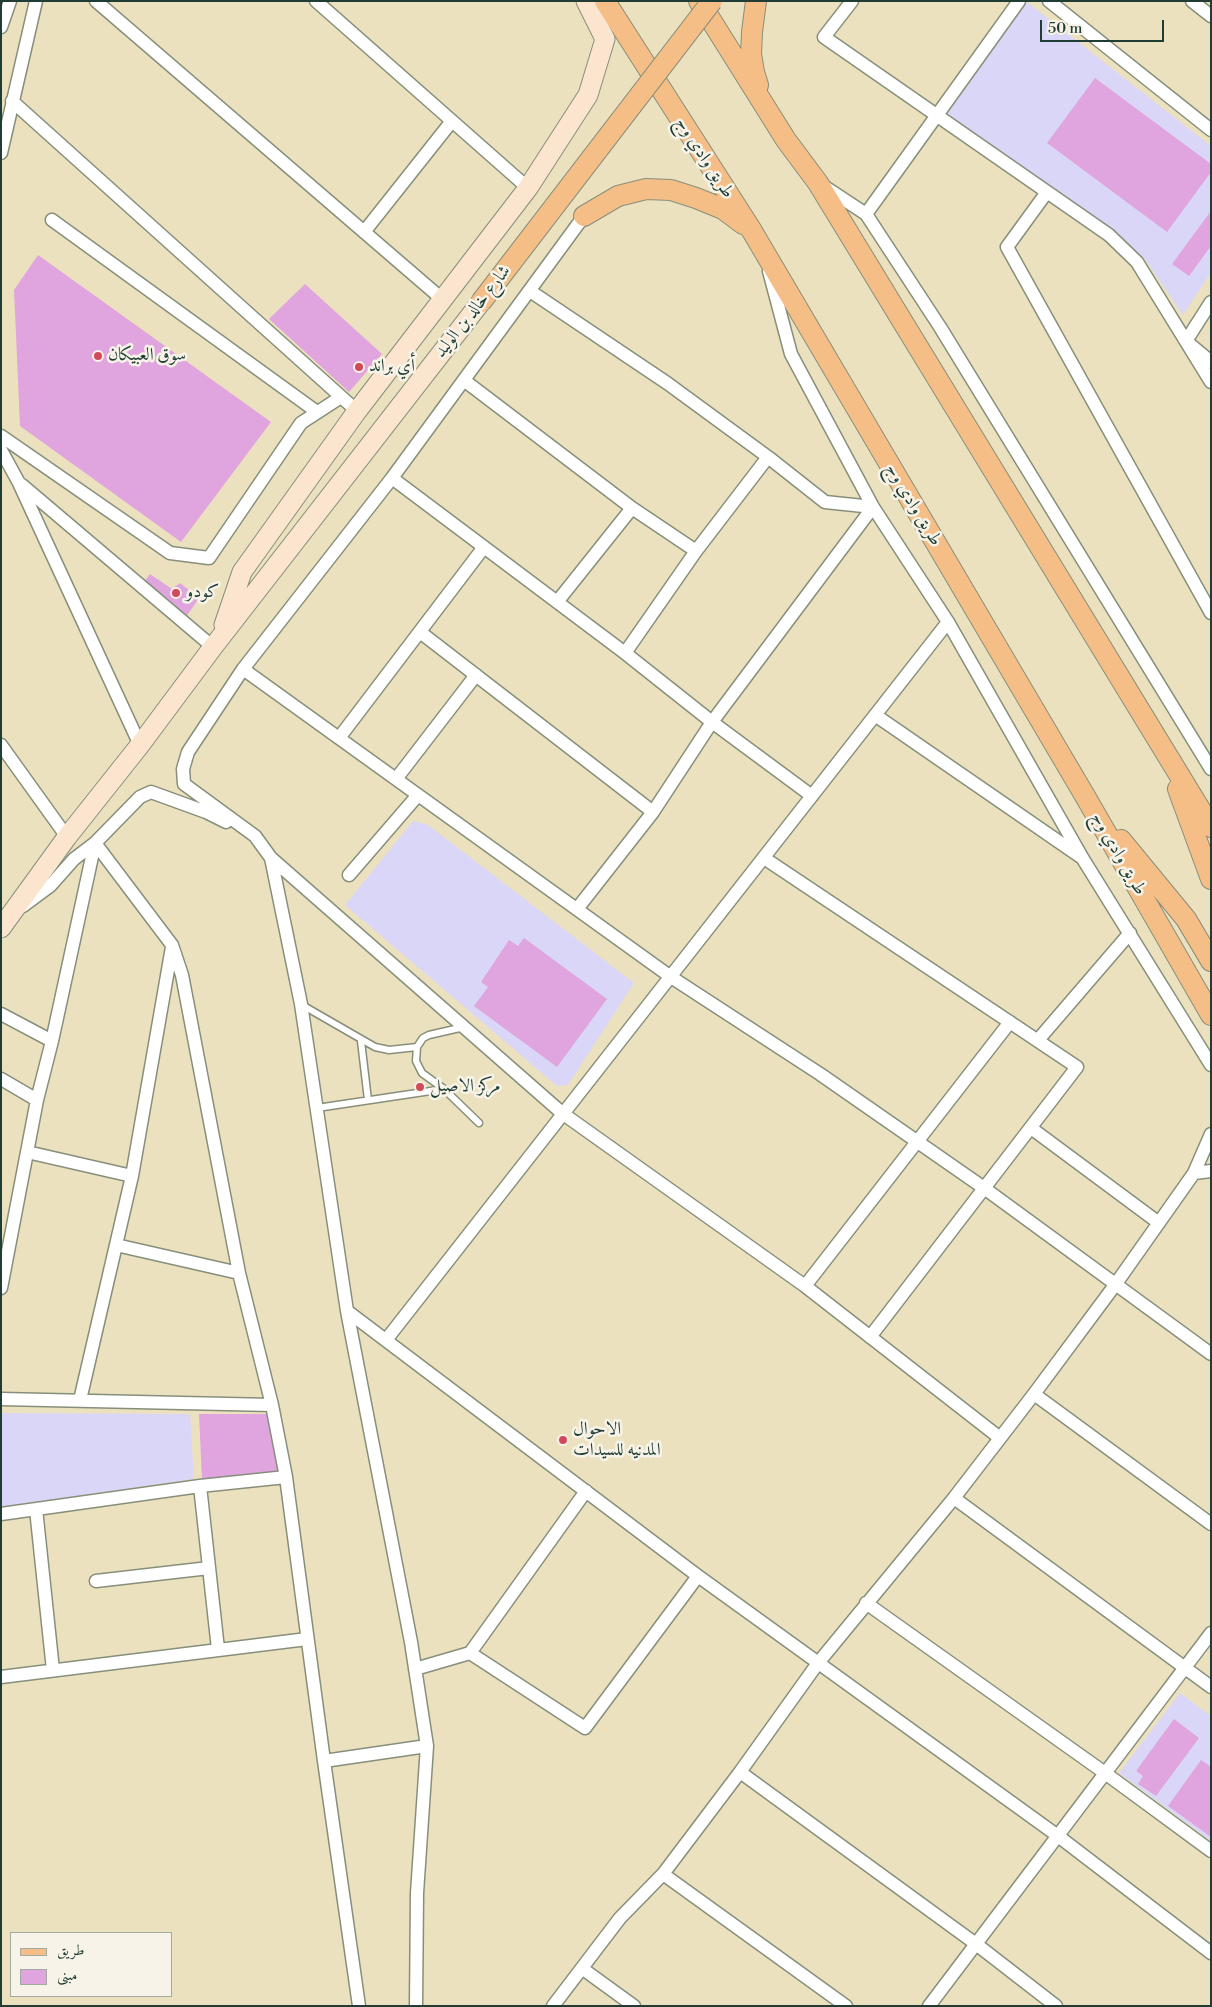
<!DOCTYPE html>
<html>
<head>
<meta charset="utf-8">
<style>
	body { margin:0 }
	#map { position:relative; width:1212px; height:2007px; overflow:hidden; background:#ece1bf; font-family:"Libre Bodoni",Amiri,serif }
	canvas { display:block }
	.frame { position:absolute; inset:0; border:2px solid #1f3d34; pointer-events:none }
	.legend { position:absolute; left:10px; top:1932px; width:162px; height:65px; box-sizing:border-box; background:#f7f3e8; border:1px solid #a1aaa0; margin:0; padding:6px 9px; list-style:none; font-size:15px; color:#1f3d34 }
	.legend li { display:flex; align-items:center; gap:10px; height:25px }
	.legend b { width:25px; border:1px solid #a1aaa0 }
	.scale { position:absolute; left:1040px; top:20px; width:124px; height:22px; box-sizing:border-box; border:2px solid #1f3d34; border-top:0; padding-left:6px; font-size:15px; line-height:18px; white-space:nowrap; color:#1f3d34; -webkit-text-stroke:4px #f7f3e8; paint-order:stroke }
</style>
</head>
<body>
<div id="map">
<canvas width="1212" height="2007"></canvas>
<div class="frame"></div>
<ul class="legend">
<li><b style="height:6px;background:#f6be87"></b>طريق</li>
<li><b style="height:14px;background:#e0a4df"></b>مبنى</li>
</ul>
<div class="scale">50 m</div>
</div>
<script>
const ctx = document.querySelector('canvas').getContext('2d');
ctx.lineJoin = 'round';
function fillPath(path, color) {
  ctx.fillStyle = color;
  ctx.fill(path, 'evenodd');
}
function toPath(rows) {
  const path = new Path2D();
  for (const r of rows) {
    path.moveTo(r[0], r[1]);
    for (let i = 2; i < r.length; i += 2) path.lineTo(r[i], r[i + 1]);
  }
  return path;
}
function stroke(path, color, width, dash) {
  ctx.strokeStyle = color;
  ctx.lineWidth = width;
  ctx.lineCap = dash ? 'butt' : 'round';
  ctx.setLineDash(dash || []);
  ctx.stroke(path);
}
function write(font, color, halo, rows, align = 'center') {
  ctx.font = font + ' "Libre Bodoni",Amiri,serif';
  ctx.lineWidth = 5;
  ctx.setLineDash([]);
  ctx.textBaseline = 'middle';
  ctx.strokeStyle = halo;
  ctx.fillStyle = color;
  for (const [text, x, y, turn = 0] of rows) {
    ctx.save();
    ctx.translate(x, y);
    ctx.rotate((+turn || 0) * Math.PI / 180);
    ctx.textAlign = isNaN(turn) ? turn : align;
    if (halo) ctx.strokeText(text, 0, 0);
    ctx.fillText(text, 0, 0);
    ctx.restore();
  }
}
const built = toPath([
	[1027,2,1211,146,1211,272,1183,315,1145,259,947,113],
	[413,821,428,825,634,983,568,1085,557,1086,345,905],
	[1,1413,190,1414,194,1479,1,1507],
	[1180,1693,1211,1716,1211,1841,1119,1773]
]);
const building = toPath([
	[1095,78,1211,164,1211,172,1167,232,1047,143],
	[1211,211,1211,246,1189,276,1172,264],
	[38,255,271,422,181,542,20,426,14,290],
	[305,284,382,354,349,392,269,319],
	[150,574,172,589,180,583,199,598,186,617,144,582],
	[524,938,607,999,557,1067,474,1006,488,987,481,982,509,940,518,946],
	[199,1414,267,1414,282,1474,202,1479],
	[1174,1719,1199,1738,1156,1796,1138,1784,1143,1776,1136,1771],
	[1201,1760,1211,1767,1211,1837,1168,1806]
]);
const lane = toPath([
	[302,1005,375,1047,389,1050,417,1047],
	[464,1027,429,1035,423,1038,417,1047,416,1061,422,1073,444,1089,479,1123],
	[361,1041,368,1100],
	[317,1108,444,1089]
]);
const street = toPath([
	[96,1,442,299],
	[316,1,528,188],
	[852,1,824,37,1109,235,1137,262,1211,382],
	[1049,1,1211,130],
	[1192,1,1211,16],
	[1,27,10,1],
	[12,101,357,411],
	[1,153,36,1],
	[825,187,866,214,940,327,1211,769],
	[1047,192,1007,247,1211,613],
	[866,214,1019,1],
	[584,216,392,478,243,669,188,752,183,769,184,784,255,836,271,858,562,1113,805,1286,1000,1438],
	[52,220,317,412],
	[364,232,452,121],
	[769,271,791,354,873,507,948,622,1083,859,1211,1065],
	[530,291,667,383,768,457,825,502,873,507,712,722,653,812,577,909],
	[1211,302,1186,341,1211,362],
	[465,381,632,508,696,551],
	[1,436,170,553,209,558,301,423,341,397],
	[1,450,19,483,140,745],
	[392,478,625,653,712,722,812,796],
	[22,485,213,647],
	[557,602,632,508],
	[420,632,653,812],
	[625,653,696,551,768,457],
	[243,669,671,977,820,1074,984,1188,1211,1354],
	[875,715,1081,857],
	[339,738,484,547],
	[1,745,67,837],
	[396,779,476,675],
	[95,843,172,945,182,975,239,1273,272,1405,286,1477,324,1761,359,2006],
	[271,858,301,1004,347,1311,411,1642,427,1746,417,1893,416,2006],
	[764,858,1077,1067,870,1337],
	[349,875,418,795],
	[23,906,50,886,74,859,95,843,140,797,151,792,206,812,226,822],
	[1,1014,52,1041],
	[1038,1040,1130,933],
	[1,1079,37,1100],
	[1031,1128,1159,1223],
	[27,1152,132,1176],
	[1194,1173,1211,1171],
	[116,1245,239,1273],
	[805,1286,1010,1022],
	[1,1288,37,1100,52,1041,95,843],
	[347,1311,698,1576,1058,1836,1211,1953],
	[386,1340,948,622],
	[1034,1394,1211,1524],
	[1,1399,272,1405],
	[80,1400,132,1176,172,947],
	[200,1486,218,1649],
	[954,1498,1211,1687],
	[36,1509,53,1670],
	[1,1514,200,1486,286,1477],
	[96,1581,209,1568],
	[866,1603,1105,1773,1211,1851],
	[470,1653,585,1728,698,1576],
	[415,1669,470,1653,586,1491],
	[1,1677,307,1639],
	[324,1761,427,1746],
	[740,1772,976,1944,1056,2006],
	[663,1874,846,2006],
	[583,1969,634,2006],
	[553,2006,620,1918,663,1874,740,1772,818,1663,954,1498,1034,1394,1115,1285,1194,1173,1211,1134],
	[929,2006,1211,1633]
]);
const secondary = toPath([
	[224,625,242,572,357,411,528,188,588,95,605,39,586,1],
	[1,928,67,837,140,745,213,647,481,302]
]);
const primary = toPath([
	[605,1,752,231,1085,796,1211,1015],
	[699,1,786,140,818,183,1211,827],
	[756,1,752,32,751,54,754,72,758,85],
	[584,216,618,196,646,189,671,190,696,198,723,209,743,224],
	[1178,789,1211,879],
	[1121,840,1186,919,1211,961]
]);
const primaryBridge = toPath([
	[481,302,712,1]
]);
const markers = [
	[98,356,5,"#d1495b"],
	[359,367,5,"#d1495b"],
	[176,593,5,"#d1495b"],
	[420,1087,5,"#d1495b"],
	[563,1440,5,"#d1495b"]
];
const streetNames = [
	["طريق وادي وج",704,158,57],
	["شارع خالد بن الوليد",473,312,-52],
	["طريق وادي وج",913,505,59],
	["طريق وادي وج",1118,854,60]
];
const poiNames = [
	["سوق العبيكان",108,356],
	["أي براند",369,367],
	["كودو",186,593],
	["مركز الاصيل",430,1087],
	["الاحوال",573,1430],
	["المدنيه للسيدات",573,1451]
];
fillPath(built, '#dad6f7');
fillPath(building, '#e0a4df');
stroke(lane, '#868f7a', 9);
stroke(street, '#868f7a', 15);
stroke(secondary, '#868f7a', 21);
stroke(primary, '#868f7a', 22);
stroke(lane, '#fff', 6);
stroke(street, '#fff', 12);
stroke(secondary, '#fbe5cf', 19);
stroke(primary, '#f6be87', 20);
stroke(primaryBridge, '#868f7a', 22, []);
stroke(primaryBridge, '#f6be87', 20);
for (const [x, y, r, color] of markers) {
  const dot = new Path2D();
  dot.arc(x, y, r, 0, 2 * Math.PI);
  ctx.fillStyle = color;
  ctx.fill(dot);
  stroke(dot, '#f7f3e8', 2);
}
write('18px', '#1f3d34', '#f7f3e8', streetNames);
write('18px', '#1f3d34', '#f7f3e8', poiNames, 'left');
</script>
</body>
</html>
